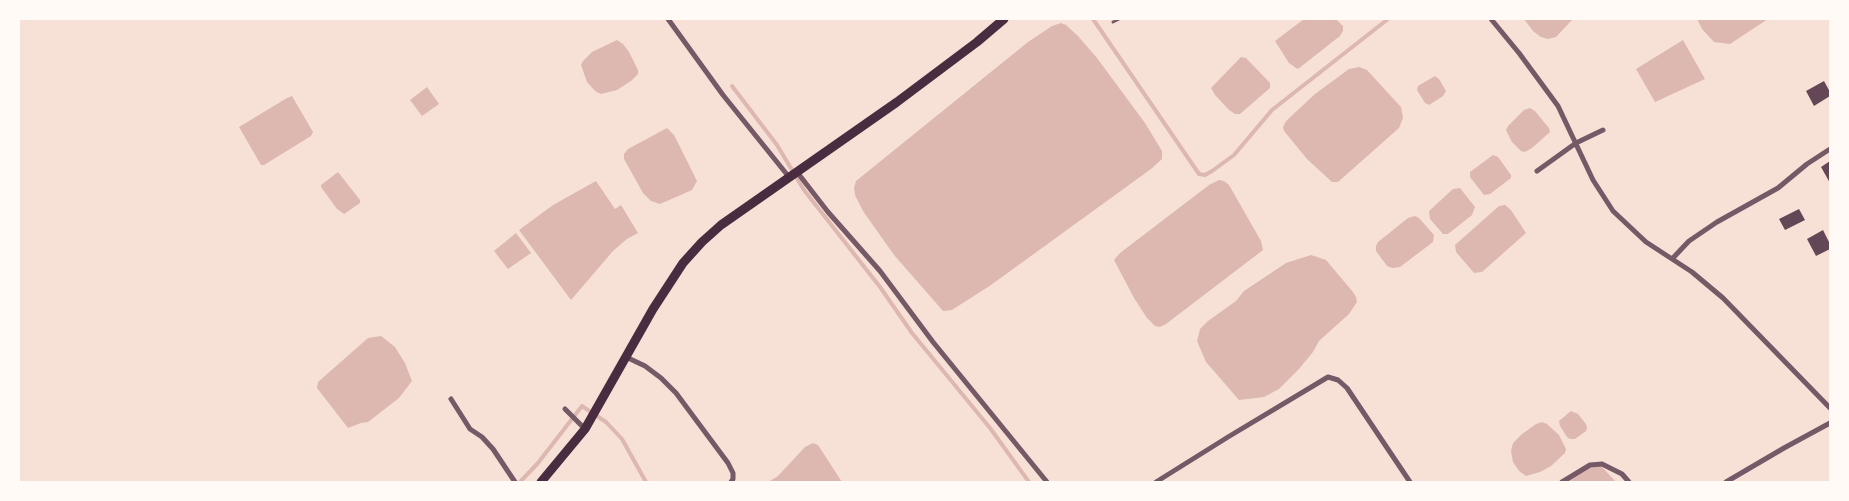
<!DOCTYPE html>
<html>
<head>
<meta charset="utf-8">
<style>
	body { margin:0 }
	#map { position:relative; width:1849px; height:501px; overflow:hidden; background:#f7e1d7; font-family:Georgia,serif }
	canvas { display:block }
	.frame { position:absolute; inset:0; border:20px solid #fffaf5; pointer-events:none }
</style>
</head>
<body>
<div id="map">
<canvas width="1849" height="501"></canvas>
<div class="frame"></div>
</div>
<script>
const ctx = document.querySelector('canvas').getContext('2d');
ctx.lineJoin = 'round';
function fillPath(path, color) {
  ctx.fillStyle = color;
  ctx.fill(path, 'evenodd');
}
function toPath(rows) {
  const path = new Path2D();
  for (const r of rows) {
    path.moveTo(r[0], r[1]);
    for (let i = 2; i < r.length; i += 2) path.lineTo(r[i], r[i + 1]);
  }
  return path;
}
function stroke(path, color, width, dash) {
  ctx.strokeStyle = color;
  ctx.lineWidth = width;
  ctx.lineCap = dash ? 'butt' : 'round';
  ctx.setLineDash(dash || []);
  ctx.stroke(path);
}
const water = toPath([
	[1304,19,1336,19,1343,26,1343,31,1340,36,1298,69,1296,68,1289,63,1275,41],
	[1524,19,1573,19,1556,37,1548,39,1541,37,1533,31],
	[1697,19,1768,19,1730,44,1714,42,1702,29],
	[1061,23,1066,25,1078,36,1097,58,1145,123,1162,151,1162,159,1151,169,991,285,952,310,943,311,894,255,863,211,855,195,854,188,856,181,1028,42,1052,26],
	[617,40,623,44,629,52,638,70,638,74,631,81,617,90,601,94,595,91,587,82,581,65,583,61,592,52],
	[1683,40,1705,79,1655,102,1636,69],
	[1241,57,1246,58,1270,83,1270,88,1240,114,1235,114,1229,110,1215,95,1211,88],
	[1359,67,1367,70,1401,107,1403,118,1399,128,1338,182,1332,182,1307,159,1284,131,1283,127,1286,121,1315,94,1349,69],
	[1435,76,1439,79,1446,91,1443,96,1429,105,1425,103,1417,90,1418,86],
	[427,87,439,104,422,116,410,100],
	[292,96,313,132,311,136,264,165,261,165,239,127,287,98],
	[1530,108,1535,111,1549,128,1550,132,1532,148,1525,152,1521,151,1512,142,1506,130,1508,126,1524,110],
	[667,128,674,135,697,181,692,190,660,204,651,201,643,193,624,159,624,154,628,149],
	[1493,155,1498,157,1511,175,1511,178,1490,194,1484,195,1470,177,1470,172],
	[338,172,360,200,360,203,344,214,337,209,321,187,321,185],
	[1219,180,1224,181,1229,185,1261,241,1263,250,1166,324,1160,327,1155,326,1147,318,1134,298,1114,260,1120,253,1209,185],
	[596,181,615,209,621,205,638,233,627,239,613,251,571,300,519,230,553,205],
	[1460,188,1475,207,1472,215,1448,234,1443,234,1430,219,1429,211,1453,189],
	[1505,205,1511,210,1526,233,1482,272,1474,273,1456,252,1455,245,1499,206],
	[1415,216,1419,218,1434,235,1433,242,1400,267,1392,268,1387,266,1376,251,1376,246,1378,242,1408,218],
	[516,233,531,253,508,269,494,251],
	[1311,255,1326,260,1353,292,1356,297,1357,302,1349,314,1319,341,1313,352,1299,369,1279,389,1264,397,1239,400,1206,362,1197,341,1200,329,1208,321,1236,301,1244,291,1286,263],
	[381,336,395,347,405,363,412,381,399,398,368,422,361,423,348,428,317,388,318,382,368,338],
	[1571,411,1578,414,1586,424,1587,428,1586,431,1575,439,1570,439,1567,437,1560,426,1559,421],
	[1542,422,1547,424,1559,435,1566,449,1565,453,1551,466,1540,472,1526,476,1519,471,1513,462,1511,451,1513,443,1522,434,1536,424],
	[813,443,818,445,842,482,768,482,778,476,805,447],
	[1596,465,1602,467,1616,482,1565,482,1584,469]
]);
const stream = toPath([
	[1093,19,1199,174,1205,175,1212,171,1234,155,1272,110,1388,19],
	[732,86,777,145,804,190,880,287,912,333,990,428,1029,482],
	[520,482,538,463,582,406,606,422,622,439,646,482]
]);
const building = toPath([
	[1824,81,1830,92,1830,96,1814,106,1806,91],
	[1830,161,1830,183,1821,167],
	[1799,209,1805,220,1785,230,1779,219],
	[1823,230,1830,244,1830,249,1816,256,1807,239]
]);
const service = toPath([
	[1113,22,1119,19]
]);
const minor = toPath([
	[668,19,723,95,789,177],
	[1491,19,1519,53,1558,106,1593,180,1613,211,1646,242,1692,272,1723,298,1830,408],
	[1537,171,1576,143,1603,130],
	[797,172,828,212,880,271,933,342,1047,482],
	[1672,259,1689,241,1717,222,1778,188,1807,164,1830,149],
	[626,357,645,366,661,378,676,393,728,463,733,473,733,479,731,482],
	[451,399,470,429,482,437,493,449,515,482],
	[565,409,585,429],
	[1156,482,1228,437,1328,377,1338,380,1347,388,1410,482],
	[1562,482,1590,465,1602,464,1622,474,1629,482],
	[1726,482,1784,448,1830,423]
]);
const secondary = toPath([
	[541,482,585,429,653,309,683,263,702,242,721,225,897,102,977,42,1004,19]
]);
fillPath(water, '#dcb8b0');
stroke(stream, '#dcb8b0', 4);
fillPath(building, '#644757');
stroke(service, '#755966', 3);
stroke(minor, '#755966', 5);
stroke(secondary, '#4a2c40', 9);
</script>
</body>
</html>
